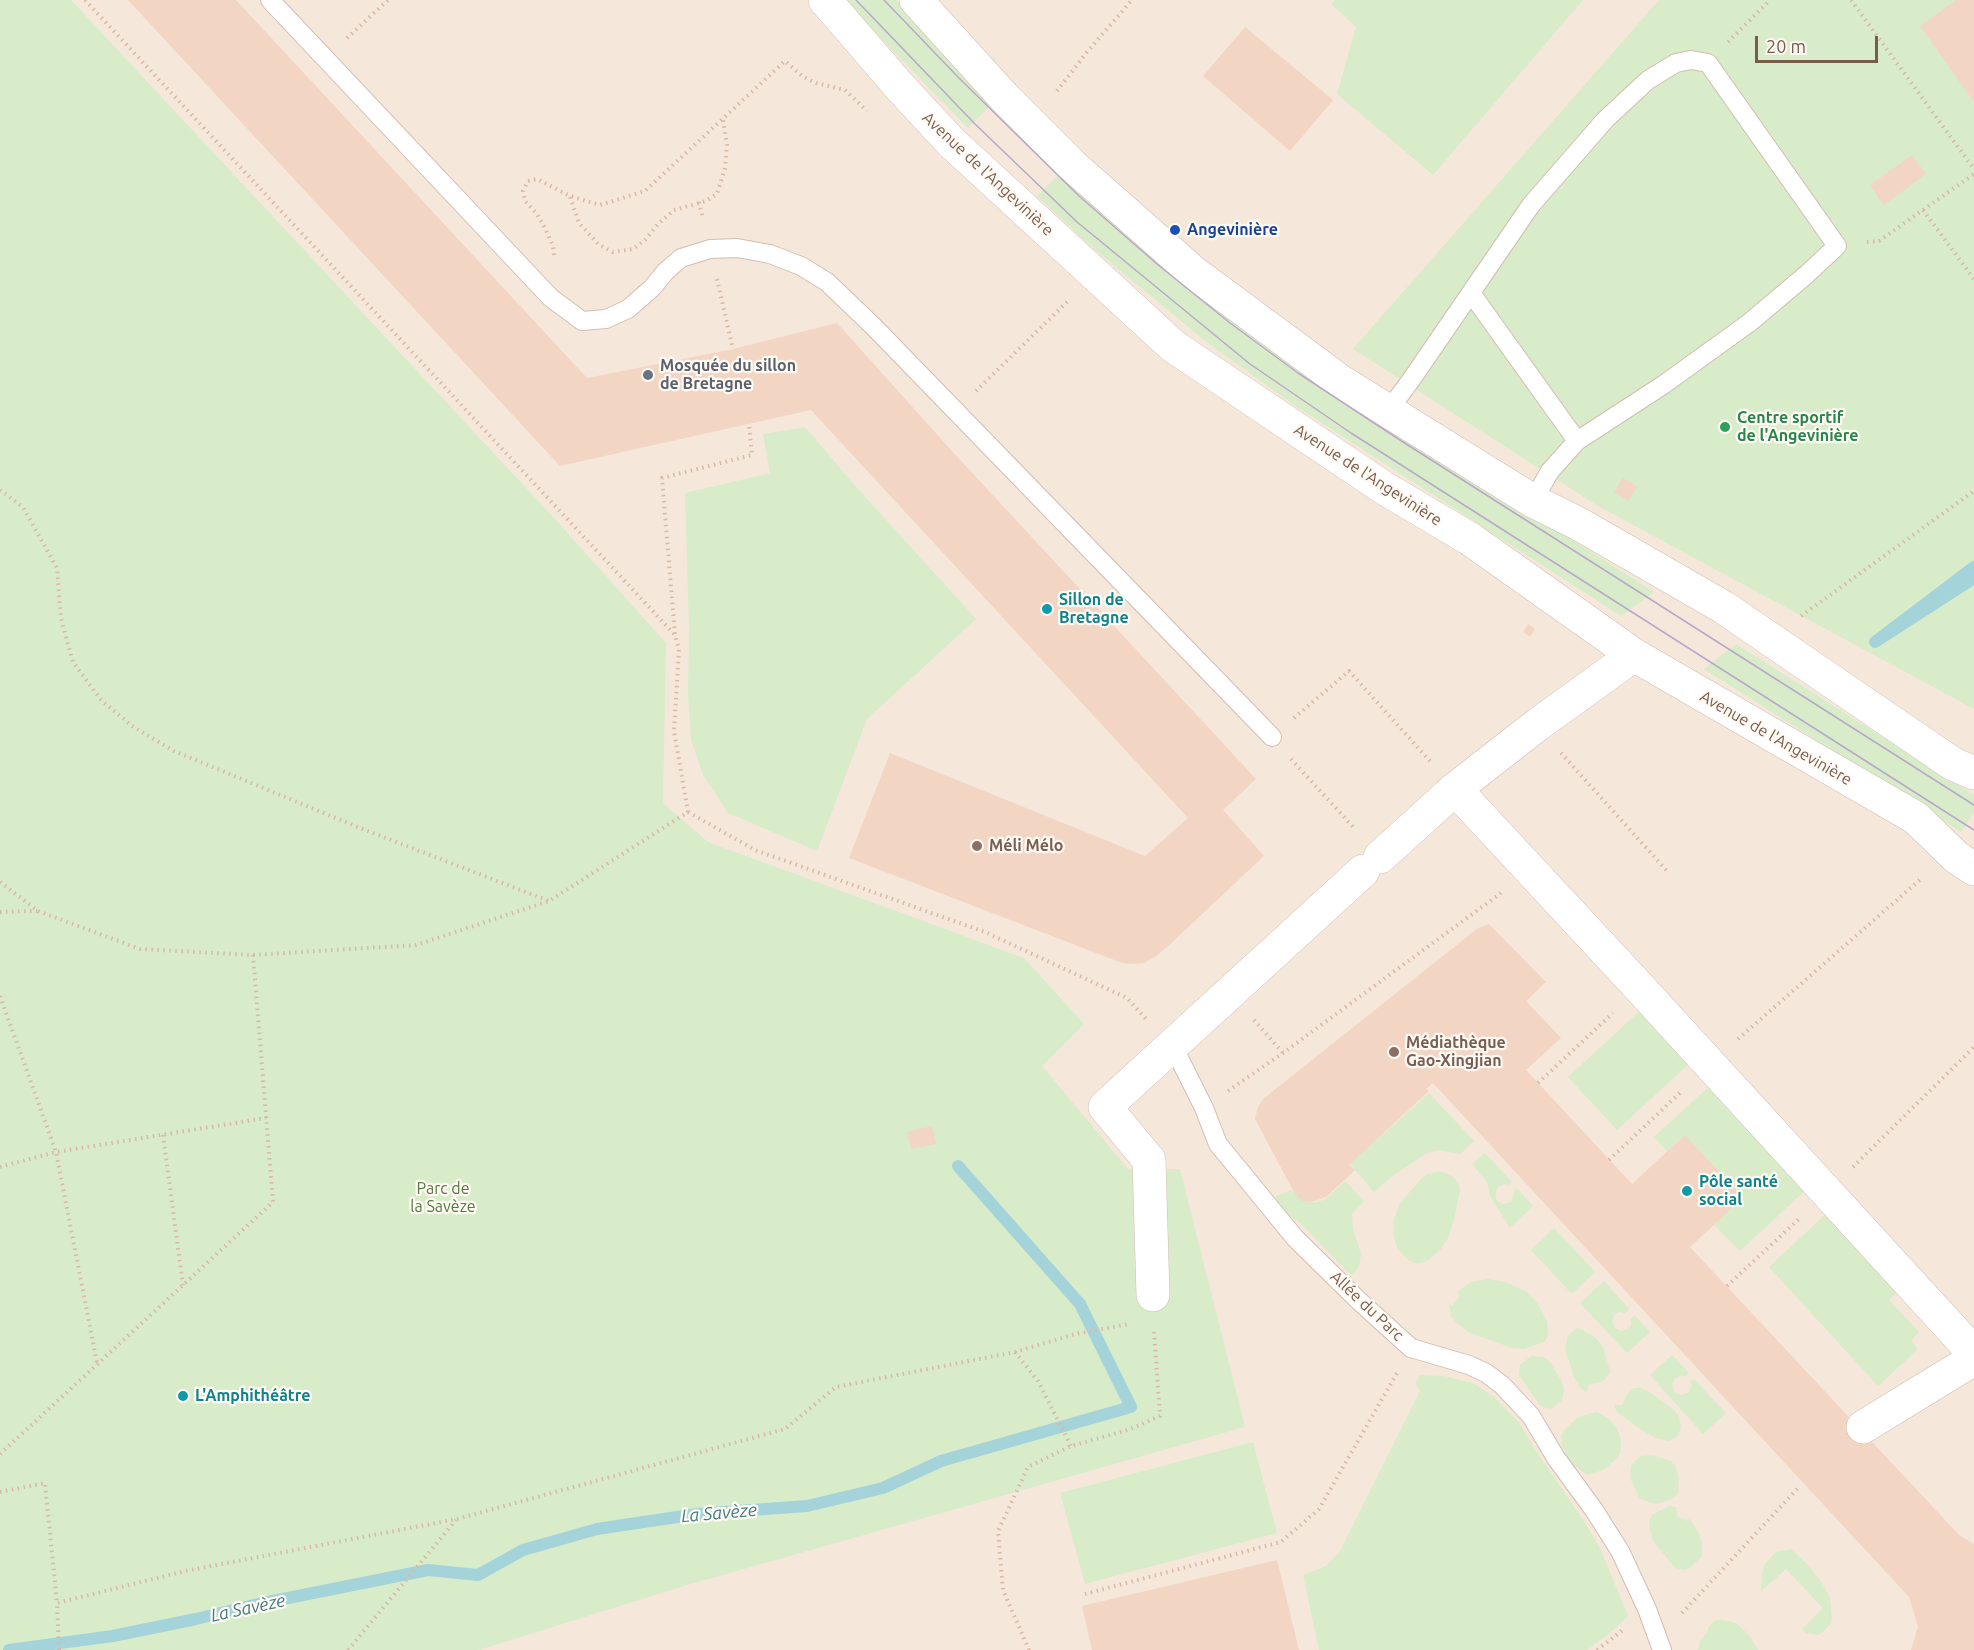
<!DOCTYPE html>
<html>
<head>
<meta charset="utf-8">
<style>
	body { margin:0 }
	#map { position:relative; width:1974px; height:1650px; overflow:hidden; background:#fdf6ec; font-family:Ubuntu,sans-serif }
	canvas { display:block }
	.scale { position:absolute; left:1755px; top:36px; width:123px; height:27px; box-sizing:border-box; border:3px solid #7a5c4d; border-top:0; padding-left:8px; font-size:18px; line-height:21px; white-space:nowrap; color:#7a5c4d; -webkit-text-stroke:4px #fffaf3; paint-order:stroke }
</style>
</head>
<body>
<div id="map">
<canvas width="1974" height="1650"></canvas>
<div class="scale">20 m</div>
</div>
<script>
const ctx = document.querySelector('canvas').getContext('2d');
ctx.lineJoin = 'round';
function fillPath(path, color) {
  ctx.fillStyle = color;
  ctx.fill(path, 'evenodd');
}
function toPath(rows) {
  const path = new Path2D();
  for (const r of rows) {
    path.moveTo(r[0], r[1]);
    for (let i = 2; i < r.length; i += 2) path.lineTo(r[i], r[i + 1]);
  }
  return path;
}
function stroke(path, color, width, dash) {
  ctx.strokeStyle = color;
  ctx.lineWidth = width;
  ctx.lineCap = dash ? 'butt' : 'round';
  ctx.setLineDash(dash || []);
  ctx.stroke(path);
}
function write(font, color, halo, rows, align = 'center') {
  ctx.font = font + ' Ubuntu,sans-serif';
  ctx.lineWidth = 4.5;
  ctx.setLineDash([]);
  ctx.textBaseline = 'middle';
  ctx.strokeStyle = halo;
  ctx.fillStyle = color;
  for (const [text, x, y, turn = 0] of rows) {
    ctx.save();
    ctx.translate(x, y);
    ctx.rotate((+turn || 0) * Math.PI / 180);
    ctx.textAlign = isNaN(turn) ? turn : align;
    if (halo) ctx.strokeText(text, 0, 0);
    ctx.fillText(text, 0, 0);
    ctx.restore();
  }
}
const residential = toPath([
	[0,0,1974,0,1974,1650,0,1650]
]);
const green = toPath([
	[0,0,71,0,554,518,666,643,663,803,708,842,1024,958,1084,1024,1042,1066,1128,1169,1180,1169,1245,1427,684,1586,479,1650,0,1650],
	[844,0,896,0,994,102,968,128],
	[1335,0,1583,0,1433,175,1337,94,1356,27,1331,4],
	[1659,0,1974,0,1974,709,1598,506,1353,349],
	[1064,170,1368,409,1654,592,1621,616,1297,407,1204,340,1093,248,1037,196],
	[805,427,857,488,976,619,867,719,817,851,728,813,703,775,691,740,688,695,689,628,685,493,770,473,763,434],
	[1736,644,1974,795,1974,812,1961,832,1704,669],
	[1643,1008,1692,1061,1617,1130,1568,1077],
	[1713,1083,1809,1187,1740,1251,1714,1225,1743,1198,1685,1135,1667,1151,1654,1137],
	[1429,1093,1474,1141,1460,1154,1439,1150,1427,1153,1391,1177,1374,1192,1350,1164],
	[1485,1153,1512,1182,1509,1185,1505,1184,1498,1187,1495,1194,1497,1201,1504,1204,1511,1202,1513,1198,1514,1191,1517,1188,1533,1206,1510,1228,1490,1196,1487,1182,1472,1164],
	[1441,1171,1452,1176,1459,1184,1460,1190,1454,1220,1447,1240,1441,1249,1429,1260,1421,1263,1415,1263,1408,1260,1398,1249,1393,1235,1394,1219,1400,1203,1421,1179,1427,1174],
	[1345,1181,1364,1201,1352,1214,1353,1229,1361,1254,1359,1266,1352,1276,1297,1220,1289,1216,1275,1197,1291,1190,1302,1201,1318,1202,1327,1198],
	[1830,1210,1902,1288,1889,1300,1919,1332,1911,1341,1918,1349,1878,1386,1769,1267],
	[1554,1228,1595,1272,1572,1294,1531,1250],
	[1488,1279,1505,1282,1527,1292,1537,1302,1547,1322,1548,1336,1544,1342,1524,1349,1512,1348,1468,1332,1456,1322,1451,1316,1449,1304,1452,1306,1460,1296,1457,1292,1471,1282],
	[1604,1281,1629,1309,1626,1313,1619,1312,1615,1314,1612,1321,1615,1328,1622,1331,1628,1329,1631,1325,1631,1318,1634,1315,1650,1332,1627,1353,1580,1303],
	[1578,1328,1595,1337,1603,1347,1610,1371,1609,1375,1603,1381,1588,1385,1588,1389,1586,1392,1581,1389,1574,1377,1565,1349,1568,1336,1575,1329],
	[1672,1355,1689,1373,1685,1377,1682,1375,1675,1378,1672,1384,1674,1392,1681,1395,1688,1393,1692,1385,1690,1382,1694,1379,1726,1413,1703,1434,1650,1375],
	[1531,1356,1543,1357,1550,1362,1562,1382,1564,1389,1562,1400,1551,1409,1543,1407,1539,1404,1519,1375,1520,1365],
	[1420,1375,1444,1376,1473,1383,1494,1397,1520,1424,1536,1451,1587,1526,1600,1548,1628,1616,1609,1634,1587,1650,1319,1650,1303,1575,1326,1566,1340,1551,1420,1391,1415,1384],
	[1634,1388,1641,1388,1651,1393,1673,1409,1678,1415,1681,1427,1679,1434,1675,1438,1668,1441,1656,1438,1640,1429,1617,1412,1614,1405,1622,1405,1627,1394],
	[1597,1412,1609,1419,1616,1427,1621,1439,1621,1451,1615,1460,1603,1470,1587,1475,1571,1463,1562,1447,1561,1436,1563,1431,1577,1418,1591,1413],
	[1253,1442,1277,1533,1085,1584,1060,1493],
	[1652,1455,1671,1461,1676,1467,1679,1478,1678,1494,1670,1500,1655,1504,1640,1499,1630,1478,1631,1466,1635,1461,1641,1456],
	[1669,1506,1676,1507,1677,1516,1688,1521,1689,1518,1699,1534,1702,1543,1702,1556,1690,1568,1684,1570,1675,1568,1653,1541,1649,1525,1650,1519,1653,1514],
	[1791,1549,1809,1566,1822,1583,1830,1598,1832,1619,1831,1623,1823,1632,1818,1635,1806,1633,1802,1629,1823,1608,1786,1569,1761,1591,1762,1574,1764,1565,1776,1552],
	[1716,1620,1723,1620,1736,1623,1750,1636,1758,1650,1698,1650,1700,1641,1706,1634,1709,1626]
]);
const stream = toPath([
	[1974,567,1875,642,1974,578],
	[9,1650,113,1636,196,1619,258,1604,428,1570,478,1575,523,1550,597,1529,697,1514,807,1506,883,1488,941,1461,1131,1407,1080,1304,958,1166]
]);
const building = toPath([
	[128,0,236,0,587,378,733,349,837,323,951,450,1256,779,1223,810,1264,856,1167,947,1155,957,1144,963,1134,964,1122,963,849,858,890,753,1145,856,1188,818,811,410,560,466],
	[1956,0,1974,0,1974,102,1920,26],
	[1245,27,1333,100,1290,151,1203,76],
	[1912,155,1926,174,1884,205,1870,185],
	[1623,478,1637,487,1628,501,1614,492],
	[1528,624,1535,629,1530,637,1523,632],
	[1489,924,1546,982,1526,1001,1561,1038,1526,1070,1632,1184,1685,1135,1743,1198,1690,1247,1959,1535,1974,1544,1974,1650,1911,1650,1918,1627,1909,1597,1433,1083,1426,1089,1429,1091,1349,1165,1355,1170,1326,1197,1311,1202,1302,1201,1295,1194,1255,1119,1258,1107,1263,1099,1478,928],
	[932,1126,936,1144,911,1149,907,1132],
	[1277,1560,1299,1650,1092,1650,1082,1606]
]);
const path = toPath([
	[85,0,675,635],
	[1851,0,1974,169],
	[347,38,388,0],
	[1728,42,1770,0],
	[1057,91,1087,52,1132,0],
	[570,197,579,223,599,245,613,252,633,249,645,240,658,224,674,210,706,201,717,194,725,168,727,145,723,119],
	[699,202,703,219],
	[1923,210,1974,279],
	[1867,242,1879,241,1974,174],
	[554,255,553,246,545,228,537,214,525,201,523,191,528,181,537,179,570,196,600,205,645,191,785,61,802,76,816,83,845,90,867,111],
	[717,279,733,349],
	[976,391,1069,300],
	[0,490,23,507,57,568,61,619,73,662,101,700,132,726,174,751,355,826,549,901],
	[1801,616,1974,491],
	[1294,718,1349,671,1430,761],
	[1561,753,1668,872],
	[1291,759,1355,829],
	[688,812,755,850,985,932,1127,998,1146,1019],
	[688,812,674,731,679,649,675,635,662,478,752,455,749,424],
	[0,882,38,911,140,949,253,955,416,945,549,901,688,812],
	[0,912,38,911],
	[0,996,56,1152,97,1363],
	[1254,1020,1283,1053],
	[1738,1039,1922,878],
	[1538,1083,1613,1013],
	[1228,1091,1283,1053,1501,893],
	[163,1135,183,1285],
	[1609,1160,1682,1091],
	[0,1167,56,1152,266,1118],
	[1853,1167,1974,1047],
	[1727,1286,1800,1218],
	[1015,1352,1038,1381,1071,1446],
	[0,1454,273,1202,253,955],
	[0,1492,45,1483,57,1603],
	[1085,1594,1281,1542,1319,1509,1397,1373],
	[1682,1613,1800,1486],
	[59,1650,57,1603,185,1571,457,1519,785,1429,836,1387,1015,1352,1075,1334,1129,1324],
	[348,1650,456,1520],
	[1029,1650,1003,1590,998,1531,1028,1467,1071,1446,1128,1430,1160,1416,1154,1332],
	[1597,1650,1623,1630]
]);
const lane = toPath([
	[270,0,551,298,582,321,606,319,628,309,652,288,666,271,681,258,710,249,737,248,770,254,801,266,827,282,874,327,1272,737],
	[1471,293,1577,441],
	[1388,411,1411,380,1531,205,1605,120,1648,80,1676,63,1691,60,1708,63,1837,246,1806,275,1749,323,1663,385,1577,441,1550,471,1533,501],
	[1173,1046,1204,1108,1218,1144,1295,1238,1358,1300,1411,1348,1469,1365,1486,1373,1502,1385,1531,1416,1556,1458,1594,1510,1620,1551,1647,1609,1662,1650]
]);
const street = toPath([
	[825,0,900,87,951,142,1173,346,1384,488,1470,539,1634,655,1916,818,1956,857,1974,869],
	[916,0,1004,97,1072,165,1193,272,1340,381,1533,501,1579,524,1723,607,1953,764,1974,773],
	[1455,789,1640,988,1974,1353],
	[1380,857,1455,789,1537,725,1634,655],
	[1153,1295,1149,1160,1105,1107,1363,871],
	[1863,1427,1974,1359]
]);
const tram = toPath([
	[856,0,975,124,1077,222,1250,364,1351,433,1974,830],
	[884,0,958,77,1079,196,1157,264,1230,323,1298,373,1403,442,1974,805]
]);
const markers = [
	[1175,230,6,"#1a4fb4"],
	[648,375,6,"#6b7280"],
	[1725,427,6,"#2e9e5b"],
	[1047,609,6,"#0f9aa8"],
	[977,846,6,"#8d6e63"],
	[1394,1052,6,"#8d6e63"],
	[1687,1191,6,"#0f9aa8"],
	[183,1396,6,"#0f9aa8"]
];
const streetNames = [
	["Avenue de l'Angevinière",988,174,43],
	["Avenue de l'Angevinière",1368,475,33],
	["Avenue de l'Angevinière",1776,738,30],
	["Allée du Parc",1367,1306,43]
];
const transitNames = [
	["Angevinière",1187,230]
];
const worshipNames = [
	["Mosquée du sillon",660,366],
	["de Bretagne",660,384]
];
const leisureNames = [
	["Centre sportif",1737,418],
	["de l'Angevinière",1737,436]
];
const cultureNames = [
	["Sillon de",1059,600],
	["Bretagne",1059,618],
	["Pôle santé",1699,1182],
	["social",1699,1200],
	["L'Amphithéâtre",195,1396]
];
const educationNames = [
	["Méli Mélo",989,846],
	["Médiathèque",1406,1043],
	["Gao-Xingjian",1406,1061]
];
const parkNames = [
	["Parc de",443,1189],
	["la Savèze",443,1207]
];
const waterNames = [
	["La Savèze",719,1513,-5],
	["La Savèze",248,1608,-12]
];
fillPath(residential, '#f5e8da');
fillPath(green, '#d8ecc9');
stroke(stream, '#a5d3da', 12);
fillPath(building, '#f3d5c3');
stroke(lane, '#d1beb0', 20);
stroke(street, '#d1beb0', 34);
stroke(path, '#d9b8a5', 4, [1.5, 4.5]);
stroke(lane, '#fff', 18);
stroke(street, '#fff', 33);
stroke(tram, '#b9a8c9', 1.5);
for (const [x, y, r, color] of markers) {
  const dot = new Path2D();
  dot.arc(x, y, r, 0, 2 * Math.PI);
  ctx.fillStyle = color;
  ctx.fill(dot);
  stroke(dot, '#fffaf3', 2);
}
write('16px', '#7a5c4d', '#fffaf3', streetNames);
write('bold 16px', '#164399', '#fffaf3', transitNames, 'left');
write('bold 16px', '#5b616d', '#fffaf3', worshipNames, 'left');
write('bold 16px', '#27864d', '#fffaf3', leisureNames, 'left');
write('bold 16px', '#0d838f', '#fffaf3', cultureNames, 'left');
write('bold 16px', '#785e54', '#fffaf3', educationNames, 'left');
write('16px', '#537a41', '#fffaf3', parkNames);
write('italic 18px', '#437c86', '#fffaf3', waterNames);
</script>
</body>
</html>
